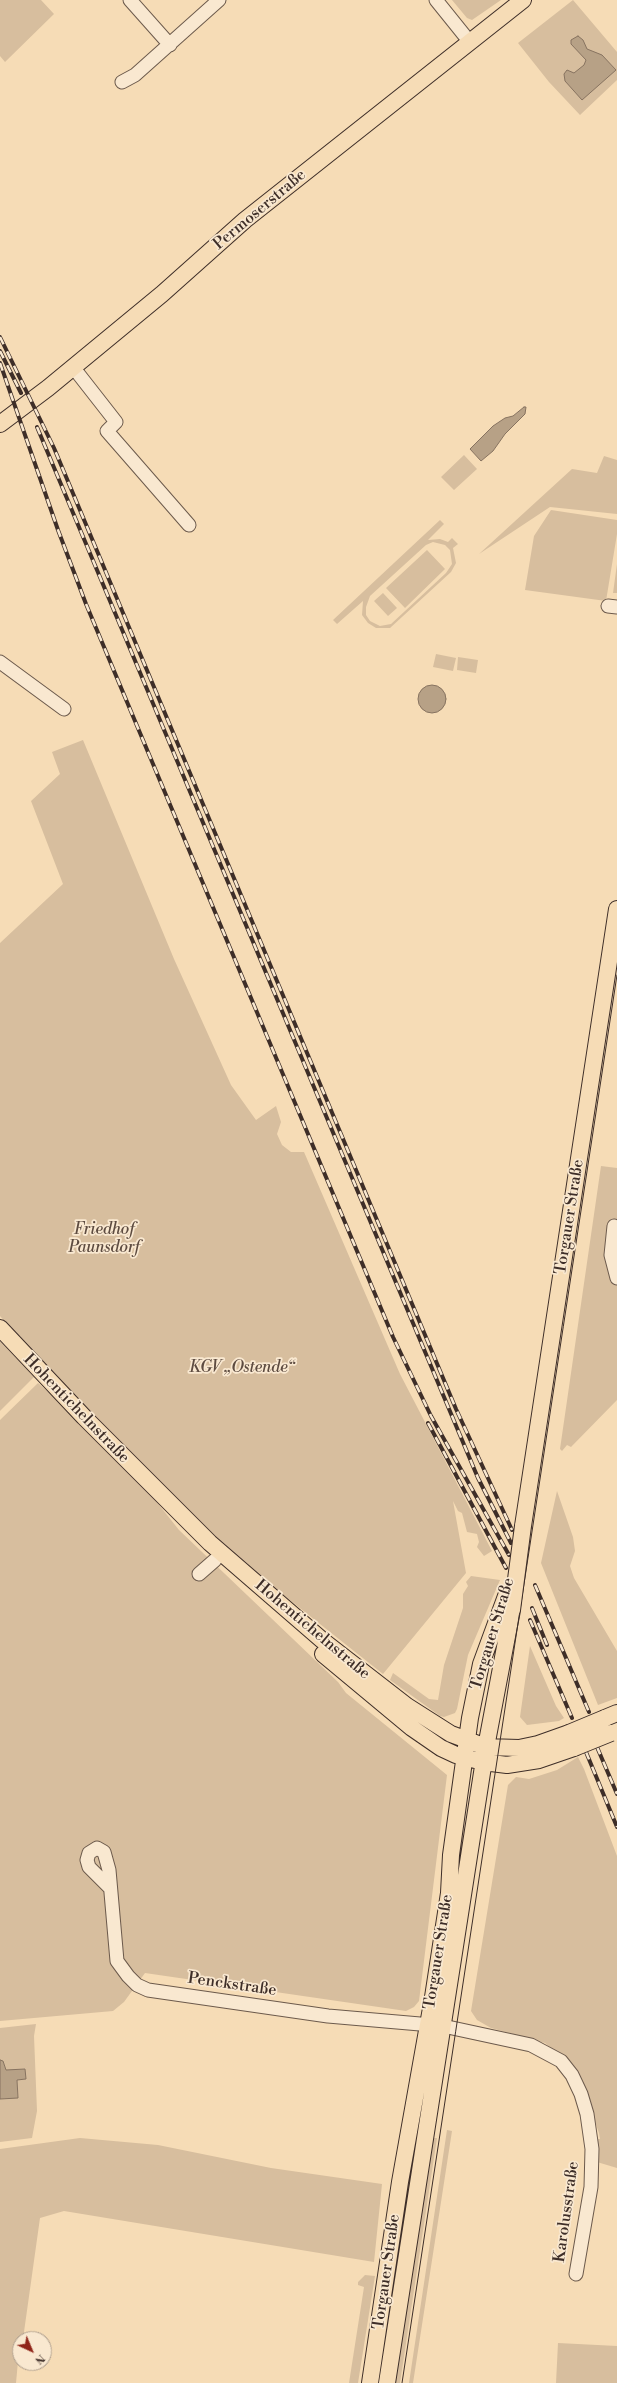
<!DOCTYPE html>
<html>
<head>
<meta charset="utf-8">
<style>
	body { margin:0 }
	#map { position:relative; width:617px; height:2383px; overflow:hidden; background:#f6dcb6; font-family:"Libre Bodoni",serif }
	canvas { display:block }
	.north { position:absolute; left:12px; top:2331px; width:40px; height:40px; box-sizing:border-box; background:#f9e8d0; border:1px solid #ae9e8d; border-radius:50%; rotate:136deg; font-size:11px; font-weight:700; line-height:16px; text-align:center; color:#3e2e28 }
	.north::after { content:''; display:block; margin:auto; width:14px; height:18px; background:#8f2418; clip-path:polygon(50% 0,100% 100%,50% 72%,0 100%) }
</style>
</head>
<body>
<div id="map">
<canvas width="617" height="2383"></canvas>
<div class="north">N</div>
</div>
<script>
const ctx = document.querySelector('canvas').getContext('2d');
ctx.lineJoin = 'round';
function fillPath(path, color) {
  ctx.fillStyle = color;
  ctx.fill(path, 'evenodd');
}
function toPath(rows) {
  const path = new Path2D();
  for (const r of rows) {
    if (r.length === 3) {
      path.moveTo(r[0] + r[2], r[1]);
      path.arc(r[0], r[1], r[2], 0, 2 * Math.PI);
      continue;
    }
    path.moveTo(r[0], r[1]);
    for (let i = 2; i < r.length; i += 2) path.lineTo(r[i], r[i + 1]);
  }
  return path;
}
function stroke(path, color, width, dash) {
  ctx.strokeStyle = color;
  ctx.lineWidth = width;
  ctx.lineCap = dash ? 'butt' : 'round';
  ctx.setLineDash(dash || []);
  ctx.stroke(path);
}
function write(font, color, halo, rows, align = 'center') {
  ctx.font = font + ' "Libre Bodoni",serif';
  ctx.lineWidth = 3.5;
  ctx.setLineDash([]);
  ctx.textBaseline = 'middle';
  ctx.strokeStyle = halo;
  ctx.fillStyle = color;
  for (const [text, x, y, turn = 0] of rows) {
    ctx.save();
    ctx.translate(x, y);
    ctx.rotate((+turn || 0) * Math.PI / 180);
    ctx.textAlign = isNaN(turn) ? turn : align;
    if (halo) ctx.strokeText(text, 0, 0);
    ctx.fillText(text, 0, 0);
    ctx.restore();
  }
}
const green = toPath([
	[0,0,41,0,54,14,5,62,0,56],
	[452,0,501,0,472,20,467,18],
	[573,0,617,52,617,80,580,115,549,82,518,43],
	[464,455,477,469,454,490,441,477],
	[604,456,617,460,617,514,550,507,479,554,572,469,597,473],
	[551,510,617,520,617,534,606,601,525,590,534,536],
	[440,520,444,524,428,540,440,539,448,542,452,538,458,544,453,548,456,563,451,572,390,628,376,628,368,623,362,615,363,601,337,624,333,620],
	[433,542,445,545,450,550,452,564,446,573,391,624,380,626,370,621,366,615,366,607,370,596,426,545],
	[427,550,445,569,405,608,386,588],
	[617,564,617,593,613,593],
	[383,593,397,608,388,616,374,601],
	[436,654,456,658,453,671,433,667],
	[458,657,478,660,476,673,457,670],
	[83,740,174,959,231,1085,256,1120,276,1106,281,1122,277,1134,282,1145,291,1152,304,1152,400,1374,492,1551,484,1556,477,1547,479,1542,477,1534,467,1532,462,1513,458,1511,453,1501,466,1573,383,1674,238,1559,46,1368,0,1316,0,943,63,884,31,801,60,774,52,752],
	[601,1166,617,1168,617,1400,571,1447,567,1445,562,1451,560,1449],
	[0,1339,34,1377,0,1411],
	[38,1383,73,1414,144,1486,179,1530,338,1682,346,1693,447,1775,419,2001,414,2007,406,2011,145,1973,124,2002,113,2011,0,2021,0,1420],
	[557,1491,573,1537,575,1551,570,1566,574,1578,617,1651,617,1698,598,1705,541,1563],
	[471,1576,500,1580,468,1655,457,1709,455,1713,444,1717,440,1716,390,1680,393,1673,429,1699,438,1700,444,1665,463,1608,463,1594,468,1586,466,1582],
	[530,1646,556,1706,564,1718,559,1721,527,1725,520,1717],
	[578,1757,584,1769,617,1856,617,2168,597,2162,596,2139,600,2139,599,2133,587,2099,563,2058,545,2043,491,2028,477,2020,471,2011,508,1785,516,1777,529,1779,557,1770],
	[36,2024,34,2036,37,2111,32,2138,0,2142,0,2099,18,2098,17,2080,26,2079,6,2070,3,2061,0,2060,0,2028],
	[431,2053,384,2383,376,2383,427,2054],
	[447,2130,452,2131,413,2383,409,2383],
	[80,2138,158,2145,271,2168,382,2184,374,2262,64,2211,40,2218,23,2339,20,2339,16,2383,0,2383,0,2149],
	[433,2138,437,2138,400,2383,394,2383],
	[365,2275,375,2276,358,2383,349,2383,364,2287,358,2285,358,2282],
	[558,2343,617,2346,617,2383,556,2383]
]);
const water = toPath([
	[578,36,583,40,587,49,602,55,616,70,582,100,565,81,564,74,567,70,574,73,584,65,586,60,571,44,571,40,578,36],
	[524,407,526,407,525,414,505,434,493,451,481,461,470,449,493,426,505,418,513,416,524,407],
	[432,699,14],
	[0,2060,3,2061,6,2070,25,2069,26,2079,17,2080,18,2098,0,2099,0,2060]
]);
const minor = toPath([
	[130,0,170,45],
	[436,0,469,41],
	[122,82,135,75,219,0],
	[73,367,116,422,107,431,189,525],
	[608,606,617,607],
	[0,662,64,709],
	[614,1226,611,1255,617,1278],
	[199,1574,215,1560],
	[109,1887,89,1867,87,1860,89,1853,97,1848,104,1852,109,1870,117,1961,128,1976,137,1985,148,1990,328,2016,443,2026,531,2045,561,2061,572,2075,581,2094,587,2114,592,2149,591,2187,576,2274]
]);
const major = toPath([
	[0,424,48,388,162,294,245,220,523,0],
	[0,1328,84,1417,210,1543,322,1640,407,1706,451,1734,486,1747,519,1748,538,1744,569,1733],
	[523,1526,617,909],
	[323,1654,412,1728,441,1748,456,1755,483,1762,507,1765,539,1760,574,1748],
	[605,1718,617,1713],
	[370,2383,400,2182,433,1997,449,1893,451,1855,470,1718,481,1664,506,1596],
	[387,2383,486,1747,512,1610]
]);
const tram = toPath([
	[402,2383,617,975]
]);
const rail = toPath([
	[0,337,54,448,456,1409,512,1530],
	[0,351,21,393],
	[0,363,58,530,86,604,393,1337,431,1416,509,1555],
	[37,427,478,1478,511,1543],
	[428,1423,506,1568],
	[535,1585,589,1712],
	[532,1608,547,1645],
	[530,1620,572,1718],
	[597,1747,617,1794],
	[586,1752,617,1827]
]);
const majorBridge = toPath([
	[512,1610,523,1526],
	[569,1733,605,1718],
	[574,1748,611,1733]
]);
const streetNames = [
	["Permoserstraße",260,210,-40],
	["Torgauer Straße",570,1217,-81],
	["Hohentichelnstraße",76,1409,46],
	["Hohentichelnstraße",312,1630,40],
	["Torgauer Straße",493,1634,-73],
	["Torgauer Straße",439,1952,-81],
	["Penckstraße",232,1985,8],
	["Karolusstraße",567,2212,-82],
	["Torgauer Straße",387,2272,-82]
];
const parkNames = [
	["Friedhof",104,1230],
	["Paunsdorf",104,1248],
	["KGV „Ostende“",242,1368]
];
fillPath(green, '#d7be9e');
fillPath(water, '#b7a186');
stroke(water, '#877360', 1);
stroke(minor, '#6c5a4c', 15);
stroke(major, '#3e2e28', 18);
stroke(minor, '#f9e8d0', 13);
stroke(major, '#f6dcb6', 16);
stroke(tram, '#3e2e28', 1);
stroke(rail, '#3e2e28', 4);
stroke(rail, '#f9e8d0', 2.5, [8]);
stroke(majorBridge, '#3e2e28', 18, []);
stroke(majorBridge, '#f6dcb6', 16);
write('16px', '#3e2e28', '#f9e8d0', streetNames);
write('italic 16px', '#5d4b40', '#f9e8d0', parkNames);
</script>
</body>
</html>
